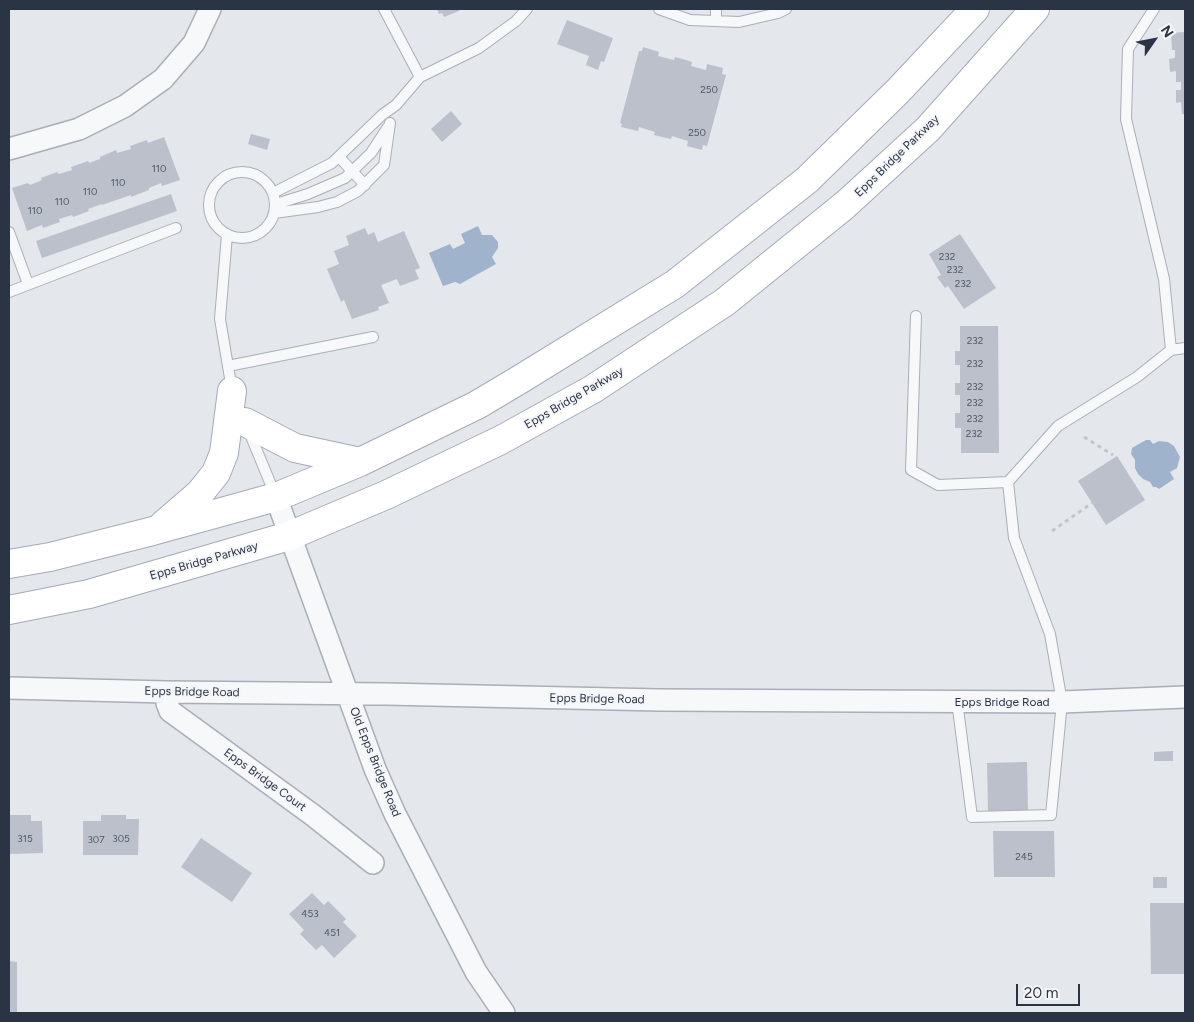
<!DOCTYPE html>
<html>
<head>
<meta charset="utf-8">
<style>
	body { margin:0 }
	#map { position:relative; width:1194px; height:1022px; overflow:hidden; background:#e4e7ec; font-family:Figtree,sans-serif }
	canvas { display:block }
	.frame { position:absolute; inset:0; border:10px solid #2b3445; pointer-events:none }
	.north { position:absolute; left:1129px; top:15px; width:50px; height:50px; -webkit-text-stroke:4px #f4f6f9; paint-order:stroke; rotate:57deg; font-size:14px; font-weight:700; line-height:20px; text-align:center; color:#2b3445 }
	.north::after { content:''; display:block; margin:auto; width:18px; height:22px; background:#2b3445; clip-path:polygon(50% 0,100% 100%,50% 72%,0 100%) }
	.scale { position:absolute; left:1016px; top:984px; width:64px; height:22px; box-sizing:border-box; border:2px solid #2b3445; border-top:0; padding-left:6px; font-size:15px; line-height:18px; white-space:nowrap; color:#2b3445; -webkit-text-stroke:4px #f4f6f9; paint-order:stroke }
</style>
</head>
<body>
<div id="map">
<canvas width="1194" height="1022"></canvas>
<div class="frame"></div>
<div class="north">N</div>
<div class="scale">20 m</div>
</div>
<script>
const ctx = document.querySelector('canvas').getContext('2d');
ctx.lineJoin = 'round';
function fillPath(path, color) {
  ctx.fillStyle = color;
  ctx.fill(path, 'evenodd');
}
function toPath(rows) {
  const path = new Path2D();
  for (const r of rows) {
    if (r.length === 3) {
      path.moveTo(r[0] + r[2], r[1]);
      path.arc(r[0], r[1], r[2], 0, 2 * Math.PI);
      continue;
    }
    path.moveTo(r[0], r[1]);
    for (let i = 2; i < r.length; i += 2) path.lineTo(r[i], r[i + 1]);
  }
  return path;
}
function stroke(path, color, width, dash) {
  ctx.strokeStyle = color;
  ctx.lineWidth = width;
  ctx.lineCap = dash ? 'butt' : 'round';
  ctx.setLineDash(dash || []);
  ctx.stroke(path);
}
function write(font, color, halo, rows, align = 'center') {
  ctx.font = font + ' Figtree,sans-serif';
  ctx.lineWidth = 4;
  ctx.setLineDash([]);
  ctx.textBaseline = 'middle';
  ctx.strokeStyle = halo;
  ctx.fillStyle = color;
  for (const [text, x, y, turn = 0] of rows) {
    ctx.save();
    ctx.translate(x, y);
    ctx.rotate((+turn || 0) * Math.PI / 180);
    ctx.textAlign = isNaN(turn) ? turn : align;
    if (halo) ctx.strokeText(text, 0, 0);
    ctx.fillText(text, 0, 0);
    ctx.restore();
  }
}
const water = toPath([
	[478,226,482,235,492,235,498,242,498,248,492,257,496,264,460,284,455,282,443,286,429,253,450,244,453,249,465,243,461,234],
	[1146,440,1150,440,1153,444,1159,441,1168,442,1174,446,1180,457,1177,468,1170,472,1174,479,1159,489,1156,487,1153,487,1150,482,1143,479,1138,474,1135,468,1135,460,1131,454,1132,448]
]);
const building = toPath([
	[437,9,458,9,459,11,444,17,442,13,439,14],
	[567,20,613,38,604,62,601,61,598,70,586,65,589,56,557,44],
	[1185,32,1185,114,1182,114,1181,102,1176,103,1176,90,1181,90,1181,82,1176,82,1176,71,1170,72,1169,59,1175,58,1175,50,1172,50,1171,33],
	[643,47,659,52,658,56,674,60,675,57,686,60,692,62,691,66,706,70,707,64,723,68,722,74,726,75,707,146,703,145,702,150,687,146,688,141,672,136,671,139,654,135,655,132,639,127,638,131,621,127,622,124,620,123,639,51,642,51],
	[451,111,462,124,442,142,431,129],
	[251,134,270,139,267,150,248,144],
	[164,137,180,180,162,186,161,183,149,188,149,190,131,197,131,195,102,205,102,204,88,209,89,211,73,217,72,215,59,219,60,222,43,228,42,225,27,231,12,188,28,183,30,185,42,180,41,178,57,172,59,174,72,170,71,167,88,161,89,163,100,159,100,157,116,150,117,153,131,149,130,146,147,140,148,143],
	[171,194,177,211,42,258,36,241],
	[365,228,368,235,374,232,378,242,404,231,420,268,415,270,419,279,400,286,397,279,381,285,389,303,378,307,379,310,352,319,344,300,341,302,327,269,339,264,334,251,349,245,346,236],
	[960,234,996,288,964,309,948,286,945,288,937,277,941,275,929,254],
	[960,326,998,326,999,453,961,453,961,428,955,428,955,413,960,413,960,395,955,395,955,383,960,383,960,365,955,365,955,351,960,351],
	[1117,456,1145,500,1106,525,1078,481],
	[1173,751,1173,761,1154,761,1154,752],
	[1027,762,1028,810,988,811,987,763],
	[9,815,31,815,31,821,42,821,43,853,9,854],
	[101,815,126,815,126,819,139,819,138,855,83,855,83,821,101,821],
	[993,831,1054,831,1055,877,994,877],
	[201,838,252,873,232,902,181,867],
	[1153,877,1167,877,1167,888,1153,888],
	[312,893,324,905,328,901,346,919,343,922,357,936,334,958,322,945,316,950,300,934,304,930,289,914],
	[1150,903,1185,903,1185,974,1151,974],
	[9,961,17,962,17,1013,9,1013]
]);
const path = toPath([
	[1084,437,1113,455],
	[1052,531,1092,503]
]);
const lane = toPath([
	[384,9,420,77],
	[659,9,690,20,739,22,778,13,786,9],
	[716,21,716,9],
	[339,157,365,185],
	[242,205,33],
	[273,193,332,163,382,115,396,105,420,77,479,48,516,21,527,9],
	[276,204,308,194,345,178,371,153,388,127],
	[274,213,318,207,337,202,358,191,384,165,390,123],
	[9,232,28,284],
	[227,235,220,319,232,390],
	[9,292,176,228],
	[916,316,911,470,938,485,1008,482],
	[1171,350,1185,348],
	[228,366,373,337],
	[248,429,276,497],
	[957,701,972,817,1051,815,1062,702,1050,634,1014,538,1008,482,1058,426,1137,377,1171,350,1164,279,1126,119,1128,49,1154,9]
]);
const street = toPath([
	[9,149,79,129,125,106,163,79,194,43,210,9],
	[276,497,375,769,395,814,476,972,504,1013],
	[9,688,166,692,386,694,659,700,1062,702,1185,697],
	[166,692,167,703,170,711,177,716,314,816,373,863]
]);
const primary = toPath([
	[245,422,295,448,360,462],
	[163,525,200,493,216,473,224,453,232,391],
	[9,564,50,557,149,532,276,497,360,462,477,405,519,380,675,284,807,180,898,91,975,9],
	[9,610,89,594,289,536,386,495,501,440,593,389,725,302,845,205,928,129,1035,9]
]);
const numberNames = [
	["250",709,90],
	["250",697,133],
	["110",159,169],
	["110",118,183],
	["110",90,192],
	["110",62,202],
	["110",35,211],
	["232",947,257],
	["232",955,270],
	["232",963,284],
	["232",975,341],
	["232",975,364],
	["232",975,387],
	["232",975,403],
	["232",975,419],
	["232",974,434],
	["315",25,839],
	["305",121,839],
	["307",96,840],
	["245",1024,857],
	["453",310,914],
	["451",332,933]
];
const streetNames = [
	["Epps Bridge Parkway",897,156,-44],
	["Epps Bridge Parkway",574,398,-30],
	["Epps Bridge Parkway",204,561,-16],
	["Epps Bridge Road",192,692,1],
	["Epps Bridge Road",597,699,1],
	["Epps Bridge Road",1002,702],
	["Old Epps Bridge Road",375,762,68],
	["Epps Bridge Court",265,780,36]
];
fillPath(water, '#9fb4cc');
fillPath(building, '#bbc0ca');
stroke(lane, '#a9aeb7', 12);
stroke(street, '#a9aeb7', 24);
stroke(primary, '#a3abb8', 30);
stroke(path, '#c2c5cb', 3, [4, 4]);
stroke(lane, '#f7f8fa', 10);
stroke(street, '#f7f8fa', 21);
stroke(primary, '#fff', 28);
write('10px', '#4f5766', null, numberNames);
write('12px', '#2b3445', '#f4f6f9', streetNames);
</script>
</body>
</html>
